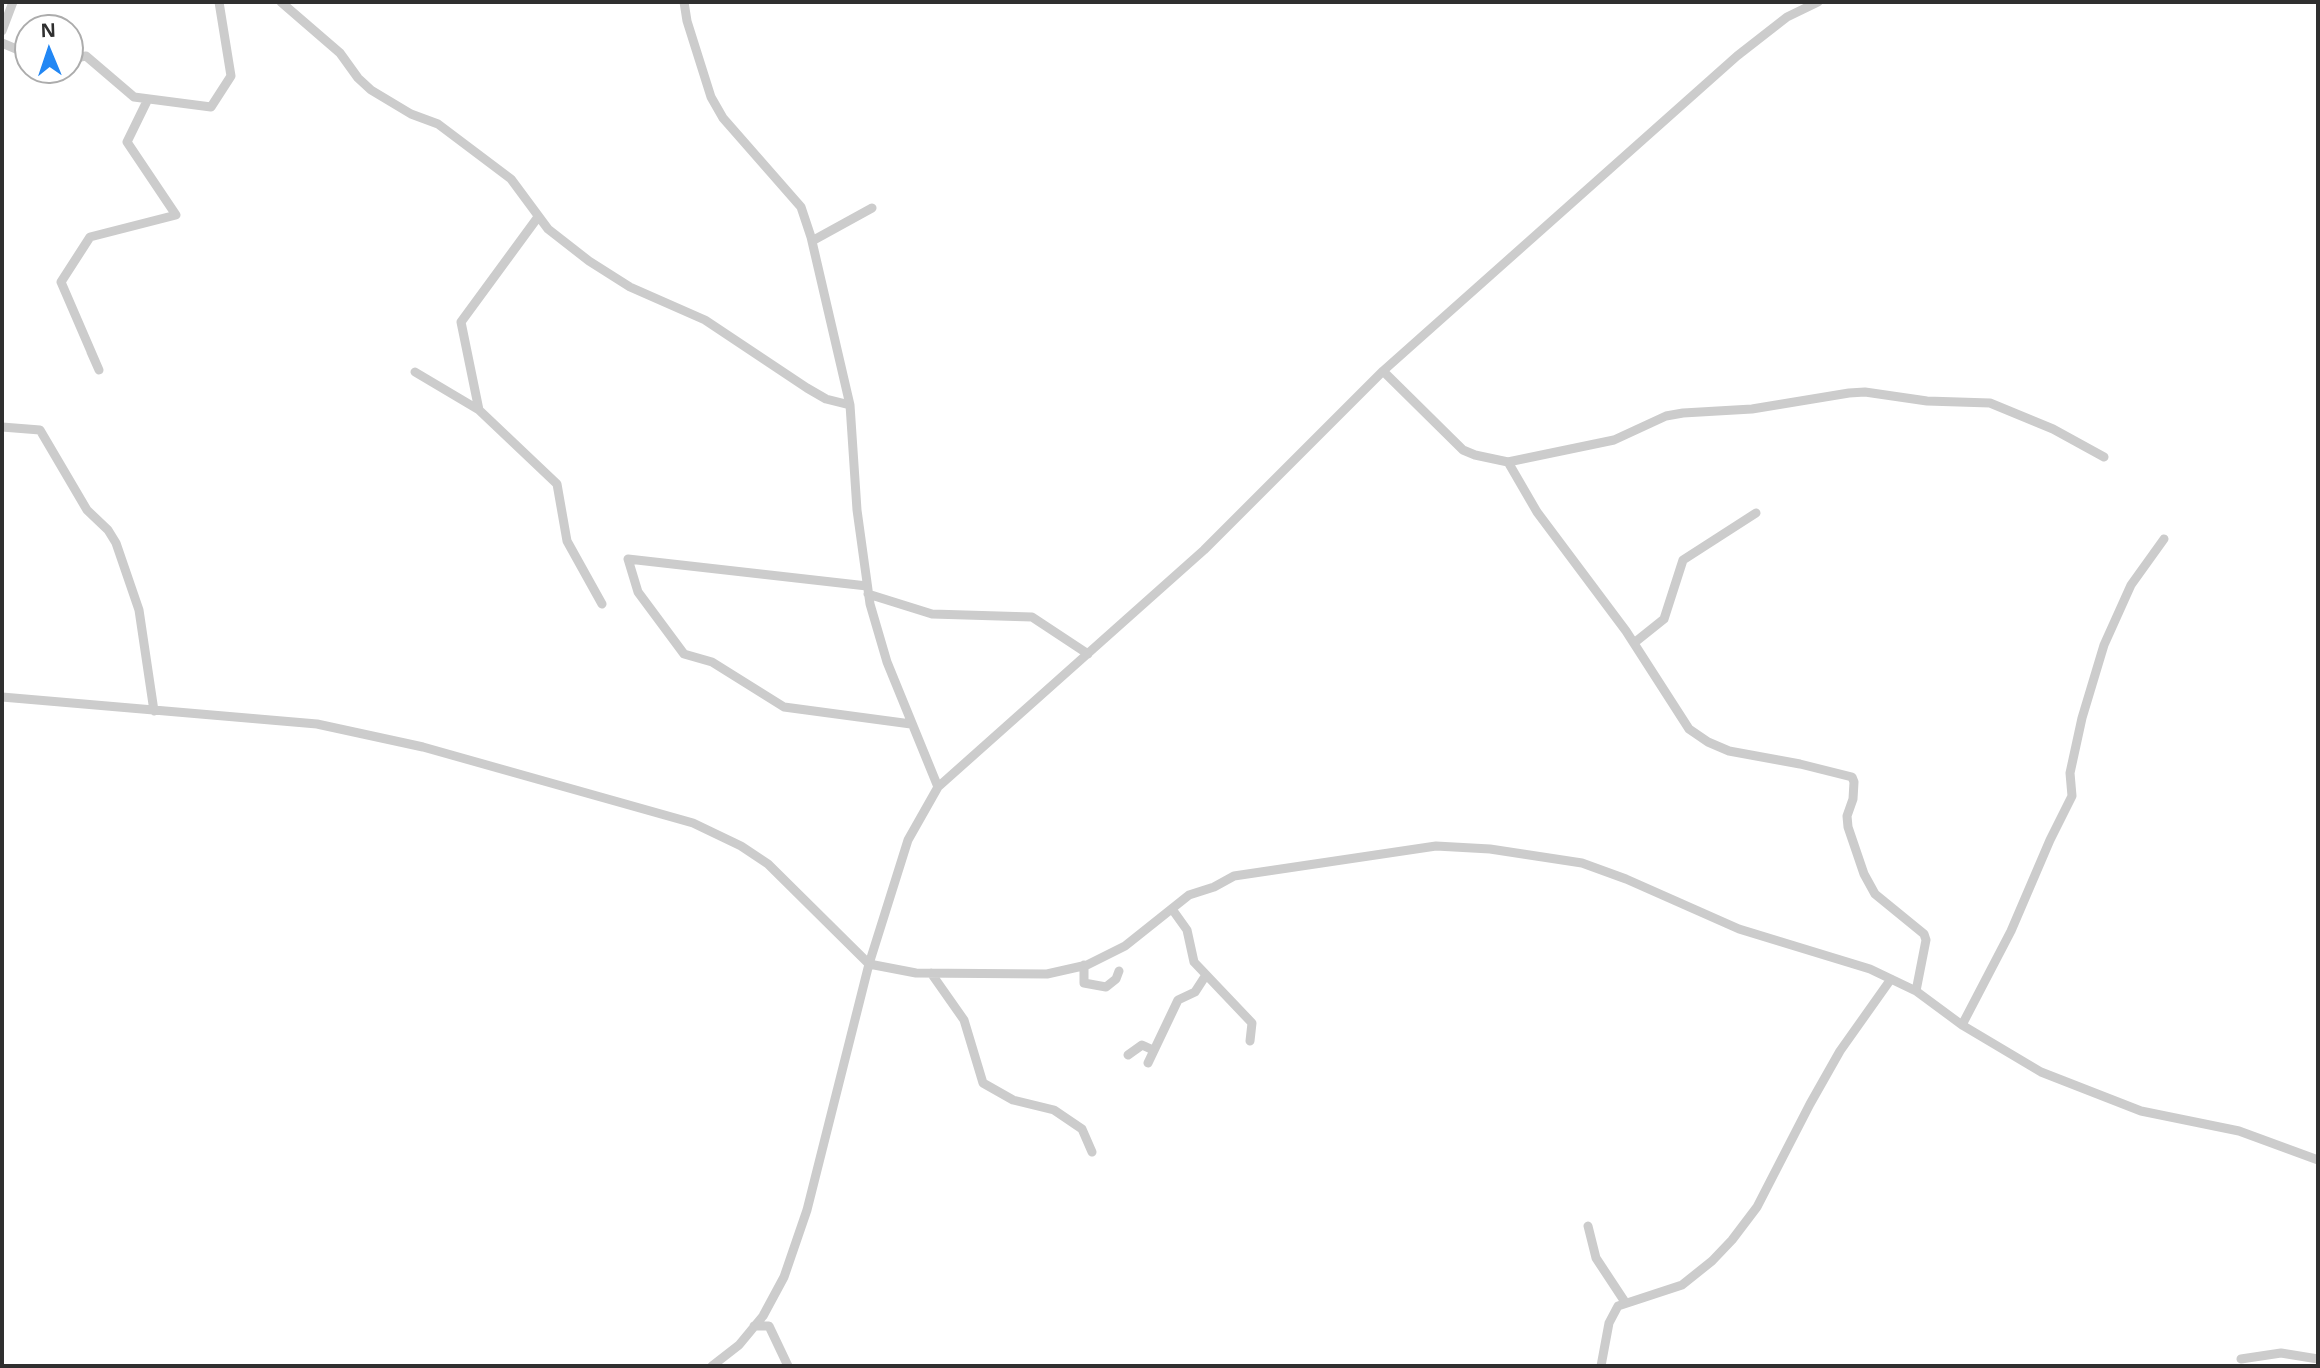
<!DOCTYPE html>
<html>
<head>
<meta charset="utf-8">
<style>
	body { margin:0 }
	#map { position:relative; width:2320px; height:1368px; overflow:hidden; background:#fff; font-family:"Noto Sans",sans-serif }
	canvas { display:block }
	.frame { position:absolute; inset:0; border:4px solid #2f2f2f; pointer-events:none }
	.north { position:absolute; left:14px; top:14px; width:70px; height:70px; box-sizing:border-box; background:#fff; border:2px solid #acacac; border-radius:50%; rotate:358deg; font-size:19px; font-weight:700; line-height:28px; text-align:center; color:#2f2f2f }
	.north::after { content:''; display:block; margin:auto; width:24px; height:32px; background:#2287f4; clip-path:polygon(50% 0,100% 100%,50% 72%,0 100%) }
</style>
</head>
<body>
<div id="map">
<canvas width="2320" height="1368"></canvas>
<div class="frame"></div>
<div class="north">N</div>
</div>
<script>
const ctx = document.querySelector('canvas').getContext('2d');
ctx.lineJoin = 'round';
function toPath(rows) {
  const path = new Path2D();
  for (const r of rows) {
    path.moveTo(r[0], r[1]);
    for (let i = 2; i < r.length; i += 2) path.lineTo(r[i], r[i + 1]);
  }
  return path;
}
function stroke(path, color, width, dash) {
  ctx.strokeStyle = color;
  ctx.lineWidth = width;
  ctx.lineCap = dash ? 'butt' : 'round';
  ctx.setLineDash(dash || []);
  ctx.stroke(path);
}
const street = toPath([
	[281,2,340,53,358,78,371,90,411,114,438,124,511,179,548,229,589,261,630,287,705,320,807,388,826,399,850,405],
	[684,2,687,21,711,97,723,118,801,207,811,237,850,405,857,510,870,604,887,662,938,787],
	[2,31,13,2],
	[2,43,28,54],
	[70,59,86,56,134,97,211,107,231,76,219,2],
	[538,217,461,322,479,410,557,484,567,541,602,604],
	[812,241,872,208],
	[91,352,99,370,61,282,90,237,176,215,127,142,148,99],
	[1383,371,1463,450,1475,455,1508,462,1614,440,1666,416,1683,413,1752,409,1849,393,1865,392,1927,401,1990,403,2053,429,2104,457],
	[415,372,479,410],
	[2,427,40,430,87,510,108,530,116,543,139,610,154,711],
	[1508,462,1537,512,1626,631,1689,729,1708,742,1729,751,1800,764,1852,777,1854,782,1853,799,1847,816,1848,827,1864,874,1875,894,1924,934,1926,940,1916,991],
	[867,586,628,559,638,592,684,654,712,662,784,707,911,724],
	[868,594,932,614,1032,617,1088,654],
	[1634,643,1664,619,1683,560,1756,513],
	[2,697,317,724,423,747,693,823,741,846,768,864,869,964,908,840,938,787,1204,550,1383,371,1737,56,1787,17,1818,2],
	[1172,909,1187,930,1194,962,1252,1023,1250,1041],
	[1084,965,1084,983,1106,987,1116,979,1119,971],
	[931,973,964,1020,983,1083,1013,1100,1054,1110,1082,1129,1092,1152],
	[1962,1025,2011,931,2050,840,2072,796,2070,773,2082,718,2104,645,2131,585,2164,539],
	[1128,1055,1142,1045,1153,1050],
	[1148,1063,1178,1000,1195,992,1206,975],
	[1588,1226,1596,1258,1625,1302],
	[754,1326,769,1326,788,1366],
	[2241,1359,2281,1353,2318,1359],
	[712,1366,739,1345,763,1316,784,1277,807,1210,869,964,916,973,1047,974,1087,965,1125,946,1189,895,1214,887,1234,876,1436,846,1490,849,1582,863,1626,879,1739,929,1870,969,1916,991,1962,1025,2041,1072,2141,1111,2239,1131,2318,1160],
	[1601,1366,1609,1323,1618,1306,1682,1285,1712,1261,1732,1240,1757,1207,1810,1104,1840,1051,1891,979]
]);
stroke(street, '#ccc', 9);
</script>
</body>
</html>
